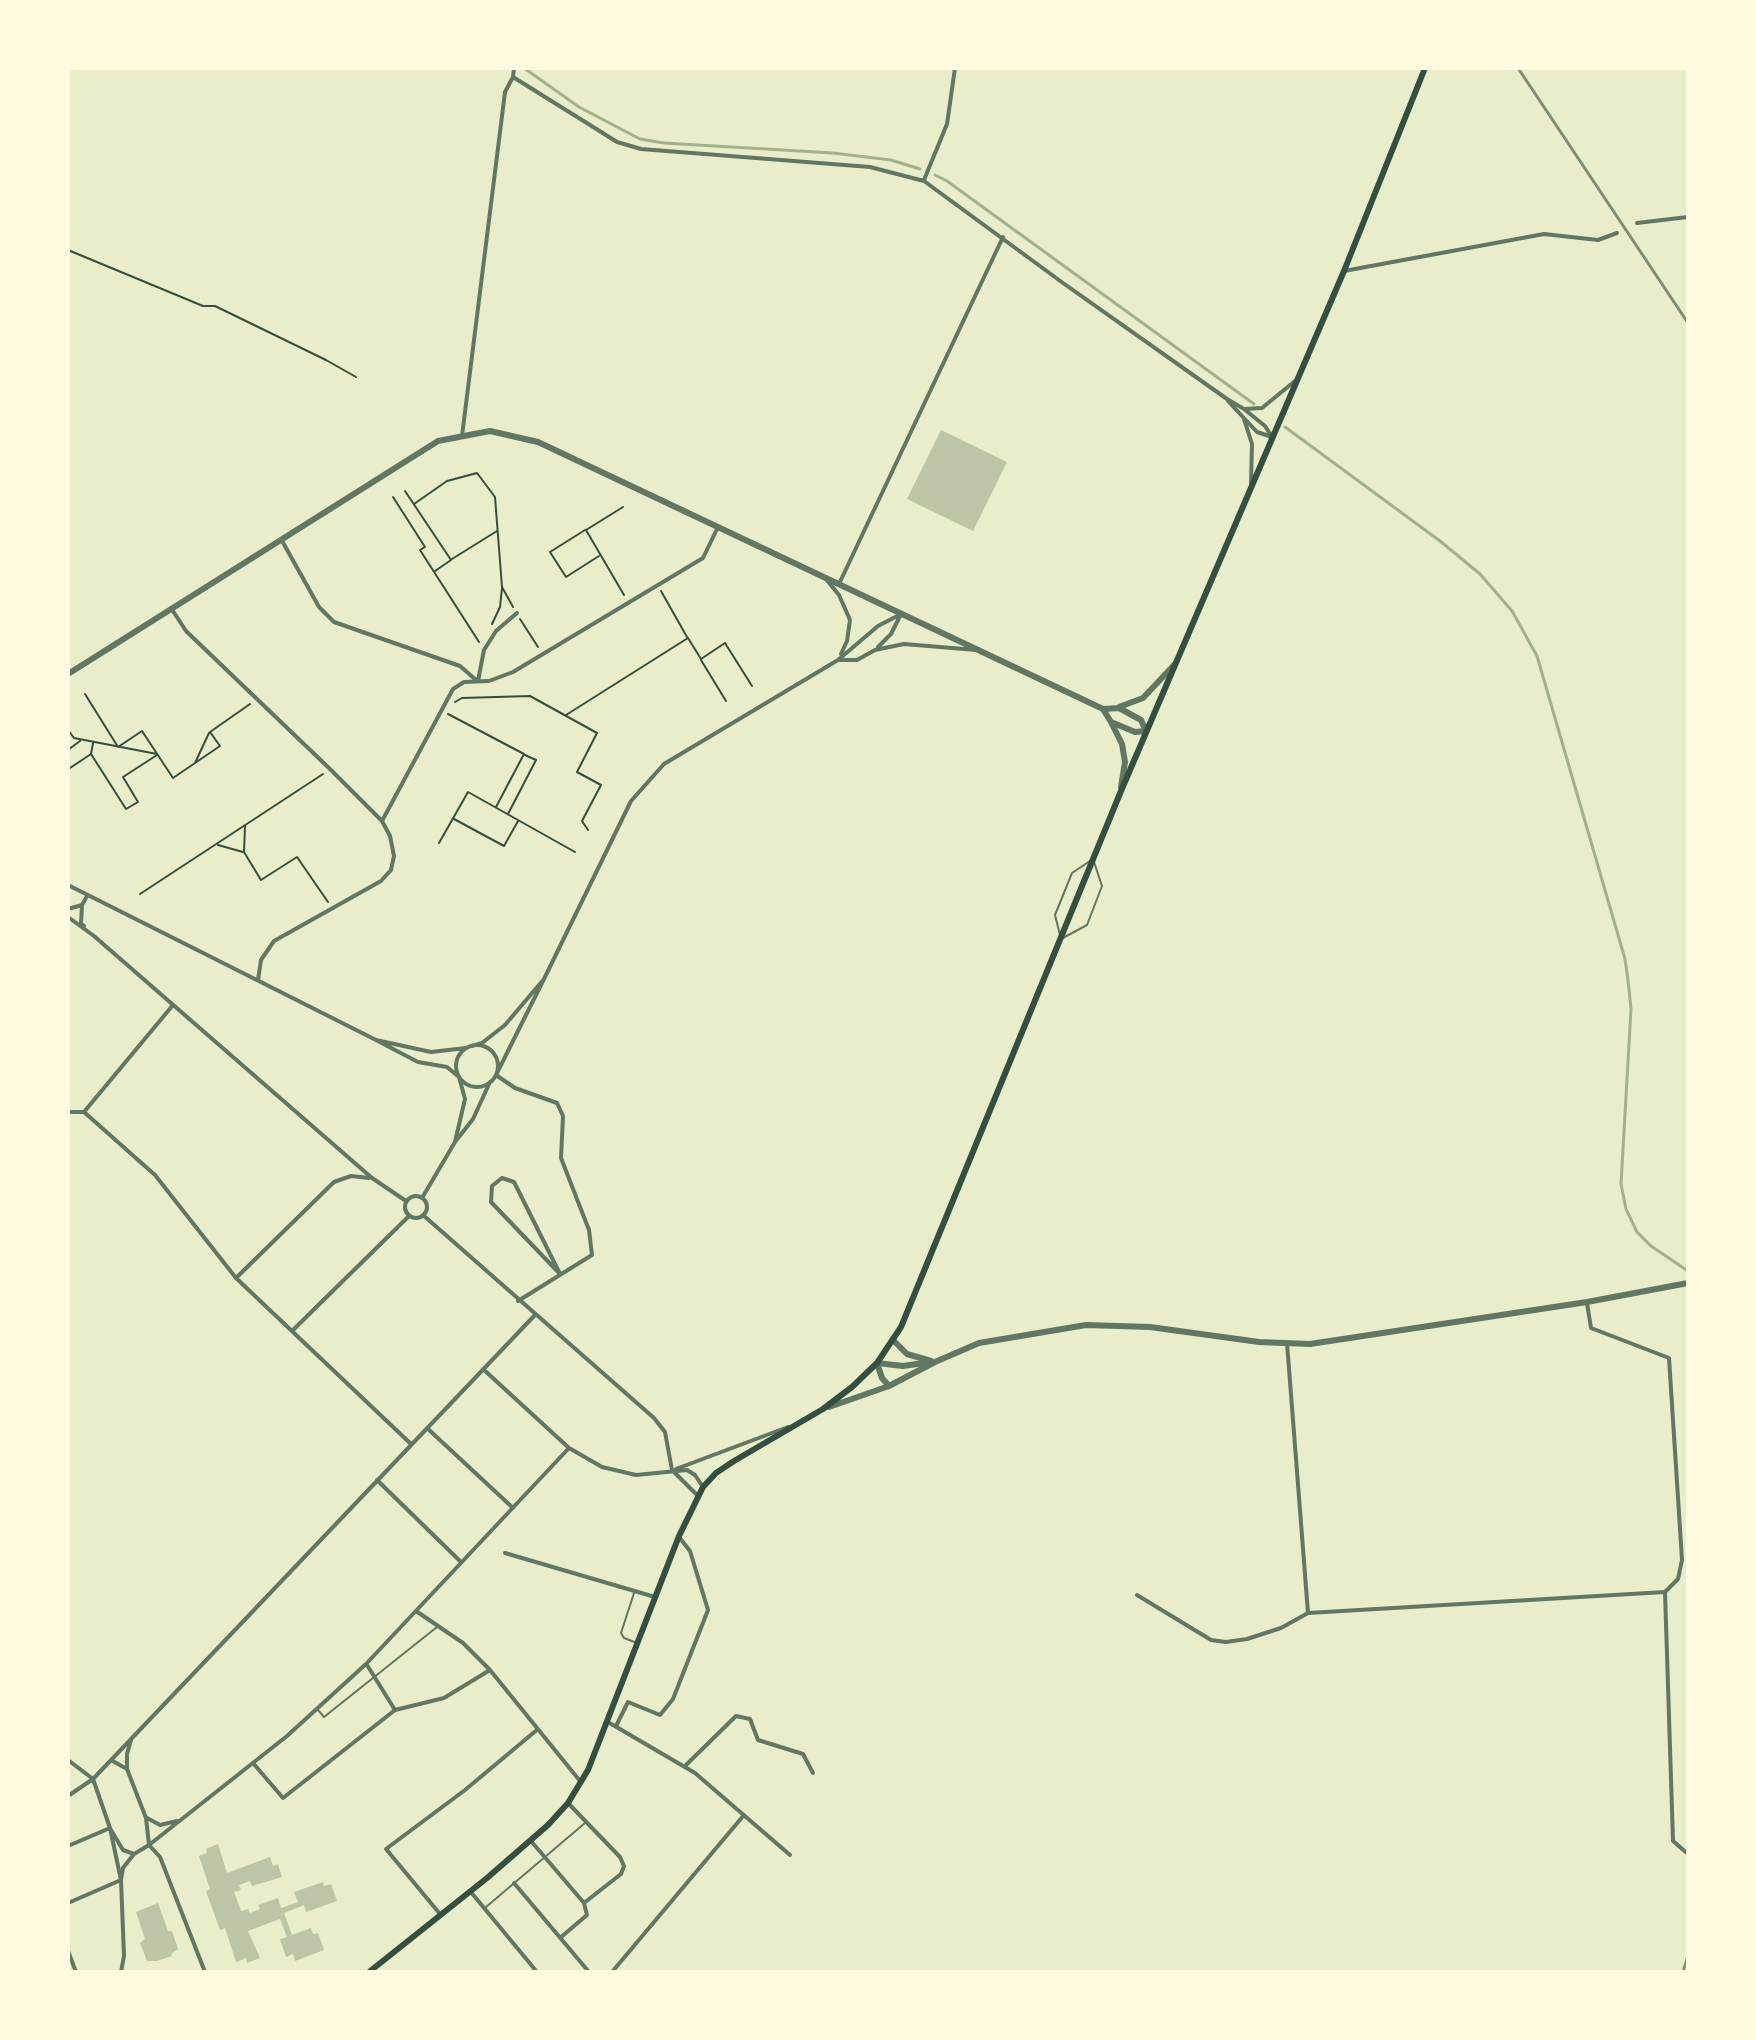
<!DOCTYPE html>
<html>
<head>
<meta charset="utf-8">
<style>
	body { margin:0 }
	#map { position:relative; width:1756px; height:2040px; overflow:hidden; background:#e9edc9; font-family:Cabin,sans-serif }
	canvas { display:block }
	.frame { position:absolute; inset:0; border:70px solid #fefae0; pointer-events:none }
</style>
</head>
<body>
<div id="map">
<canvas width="1756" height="2040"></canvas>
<div class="frame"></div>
</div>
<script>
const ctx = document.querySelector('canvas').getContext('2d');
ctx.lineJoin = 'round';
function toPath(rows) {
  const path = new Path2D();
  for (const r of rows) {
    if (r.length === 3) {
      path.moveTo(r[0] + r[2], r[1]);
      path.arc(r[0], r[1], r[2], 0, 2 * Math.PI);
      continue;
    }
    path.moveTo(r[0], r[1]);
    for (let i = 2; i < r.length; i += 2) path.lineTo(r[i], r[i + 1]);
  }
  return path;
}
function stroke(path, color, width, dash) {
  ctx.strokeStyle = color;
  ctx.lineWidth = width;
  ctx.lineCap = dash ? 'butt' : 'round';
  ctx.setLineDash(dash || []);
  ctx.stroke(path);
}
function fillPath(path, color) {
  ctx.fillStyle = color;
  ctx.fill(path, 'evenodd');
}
const stream = toPath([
	[524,68,579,107,640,139,664,143,833,153,891,160,920,169],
	[935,175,947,181,1254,404],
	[1285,427,1440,541,1480,574,1512,611,1537,656,1625,959,1628,980,1631,1009,1621,1184,1626,1209,1637,1232,1651,1246,1688,1271]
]);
const building = toPath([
	[941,430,1007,462,973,531,907,499],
	[218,1844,227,1873,270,1857,273,1866,278,1864,282,1877,252,1886,250,1881,239,1885,241,1890,234,1892,241,1911,248,1909,250,1913,260,1909,258,1905,278,1898,281,1908,298,1902,294,1892,323,1882,324,1886,331,1884,337,1901,306,1912,304,1905,284,1913,292,1935,311,1928,313,1934,318,1933,324,1950,295,1961,293,1954,286,1957,280,1939,287,1937,280,1919,248,1931,260,1958,247,1963,246,1958,236,1962,225,1928,220,1930,206,1891,210,1889,199,1856,207,1853,206,1849],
	[158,1903,168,1931,172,1931,178,1949,171,1954,172,1956,157,1961,147,1961,140,1943,145,1939,136,1912]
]);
const path = toPath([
	[68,250,203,306,215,306,326,360,356,377],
	[405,491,451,560,435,571],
	[393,497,425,547,420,550,479,642],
	[414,504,447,481,477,473,495,497,502,587,513,607],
	[623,507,586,530,624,595],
	[585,530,550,552,566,577,599,556],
	[452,559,497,531],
	[661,591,687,637],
	[520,619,538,647],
	[492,624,500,607,502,588],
	[701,660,726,701],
	[85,694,118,747,142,731,173,778,220,746,210,732,250,704],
	[455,702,462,698,530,696,597,733,577,772,601,785,582,821,588,830],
	[448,714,524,754,496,807],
	[566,715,688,638,701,659,725,643,752,686],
	[68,730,74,738,157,754],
	[68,750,80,741],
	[91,754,126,809,138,802,123,777,157,755],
	[195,763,209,733],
	[68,765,70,768,91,754,93,743],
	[508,814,536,760,525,755],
	[454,819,504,846,518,821],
	[245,826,244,852,261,880,297,857,328,902],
	[439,843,468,792,575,852],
	[218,845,243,852],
	[140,894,323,774]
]);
const service = toPath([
	[1093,859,1102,886,1087,925,1061,939,1055,915,1072,873,1093,859],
	[634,1593,621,1633,624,1638,637,1643],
	[318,1710,324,1717,437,1627],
	[486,1907,585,1823]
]);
const minor = toPath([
	[513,77,598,130,617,142,641,149,870,167,924,181,1063,283,1227,399,1244,409,1265,426,1272,437],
	[924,180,947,124,955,68],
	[1637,223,1688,217],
	[1344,271,1544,234,1598,240,1617,233],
	[1228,401,1257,432,1269,436],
	[1244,409,1262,408,1295,381],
	[1244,419,1252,444,1251,483],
	[462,436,505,92,513,77,514,68],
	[281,539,319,607,334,622,460,666,476,680],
	[826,579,839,595,850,620,847,641,841,654],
	[839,584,1003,237],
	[171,608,186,631,331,770,382,821,390,836,394,856,391,870,381,881,274,941,261,960,258,980],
	[878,647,891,634,900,616],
	[838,660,857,660,875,650,904,644,976,650],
	[478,681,484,650,496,631,517,613],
	[382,821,453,689,464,682,489,681,513,672,703,558,718,527],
	[68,885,376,1040],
	[82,905,81,924,84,926],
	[68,909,82,905,87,896],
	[68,917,94,936,372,1178,406,1201],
	[544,979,631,801,664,764,838,660,878,626,901,614],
	[477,1066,21],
	[472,1046,482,1043,505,1025,544,979,496,1075,515,1088,557,1103,563,1116,561,1158,589,1230,592,1255,518,1301],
	[466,1048,431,1052,376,1040,418,1062,447,1067,459,1077,465,1099,455,1142,473,1119,490,1082],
	[68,1112,84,1112,173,1005],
	[84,1112,155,1175,236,1278,411,1444],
	[502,1178,514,1182,560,1274,491,1202,492,1186,502,1178],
	[416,1207,11],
	[422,1198,455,1142],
	[423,1215,654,1418,665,1432,672,1470],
	[236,1278,334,1182,351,1176,369,1178],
	[1587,1303,1591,1328,1669,1358,1682,1560,1678,1579,1665,1592],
	[292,1331,409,1216],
	[1287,1343,1308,1613,1665,1592,1673,1841,1688,1854],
	[483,1369,569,1448,602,1467,636,1475,687,1470,695,1475,703,1487],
	[427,1428,513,1508],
	[676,1469,788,1427],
	[674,1472,697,1495],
	[377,1480,461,1562],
	[505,1553,655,1597],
	[1137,1595,1211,1640,1226,1642,1247,1639,1281,1628,1308,1613],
	[416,1611,463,1643,490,1670,580,1781],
	[367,1665,395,1710],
	[608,1722,695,1773,790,1855],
	[616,1726,628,1702,660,1715,673,1699,708,1610,690,1551,679,1537],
	[131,1740,127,1754,127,1769,146,1818,149,1845],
	[68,1760,93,1779],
	[111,1760,127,1769],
	[253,1763,283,1798,395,1710,444,1698,490,1670],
	[685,1766,736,1716,750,1719,758,1740,803,1754,813,1773],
	[93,1779,110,1828,121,1880,124,1956,121,1972],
	[68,1796,93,1779,535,1315],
	[147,1818,160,1825,177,1821],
	[111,1830,123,1850,134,1854],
	[531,1841,584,1903],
	[149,1845,160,1857,205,1972],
	[68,1846,110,1828],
	[121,1880,123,1868,134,1854,149,1845,287,1736,366,1664,569,1448],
	[514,1883,589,1972],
	[470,1891,537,1972],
	[68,1903,121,1880],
	[440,1914,386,1849,465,1790,538,1729],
	[560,1938,587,1915,584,1903,621,1874,624,1866,620,1857,568,1803],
	[68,1951,76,1972],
	[612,1972,744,1815]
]);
const tertiary = toPath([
	[68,674,438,441,490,431,538,442,1103,709,1119,708,1141,720,1146,731,1135,732,1111,722,1103,709],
	[1119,707,1143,698,1175,664],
	[1111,722,1122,744,1125,762,1121,787],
	[893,1340,907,1354,931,1361],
	[889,1386,882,1378,877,1363,903,1366,931,1362],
	[829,1407,889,1386,935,1362,979,1343,1086,1325,1150,1327,1259,1342,1310,1344,1587,1302,1688,1283]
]);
const secondary = toPath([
	[369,1972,487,1878,548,1825,568,1803,588,1770,679,1536,703,1487,716,1473,734,1461,823,1409,852,1387,877,1363,901,1327,1121,791,1344,271,1425,68]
]);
const rail = toPath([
	[1518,68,1688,323],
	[1683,1972,1688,1956]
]);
stroke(stream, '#a3b18a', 3);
fillPath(building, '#bcc5a7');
stroke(path, '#344e41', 2);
stroke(service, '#617663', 2);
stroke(minor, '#617663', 4);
stroke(tertiary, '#617663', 6);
stroke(secondary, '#344e41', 6);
stroke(rail, '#7c8e77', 3);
</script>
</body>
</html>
